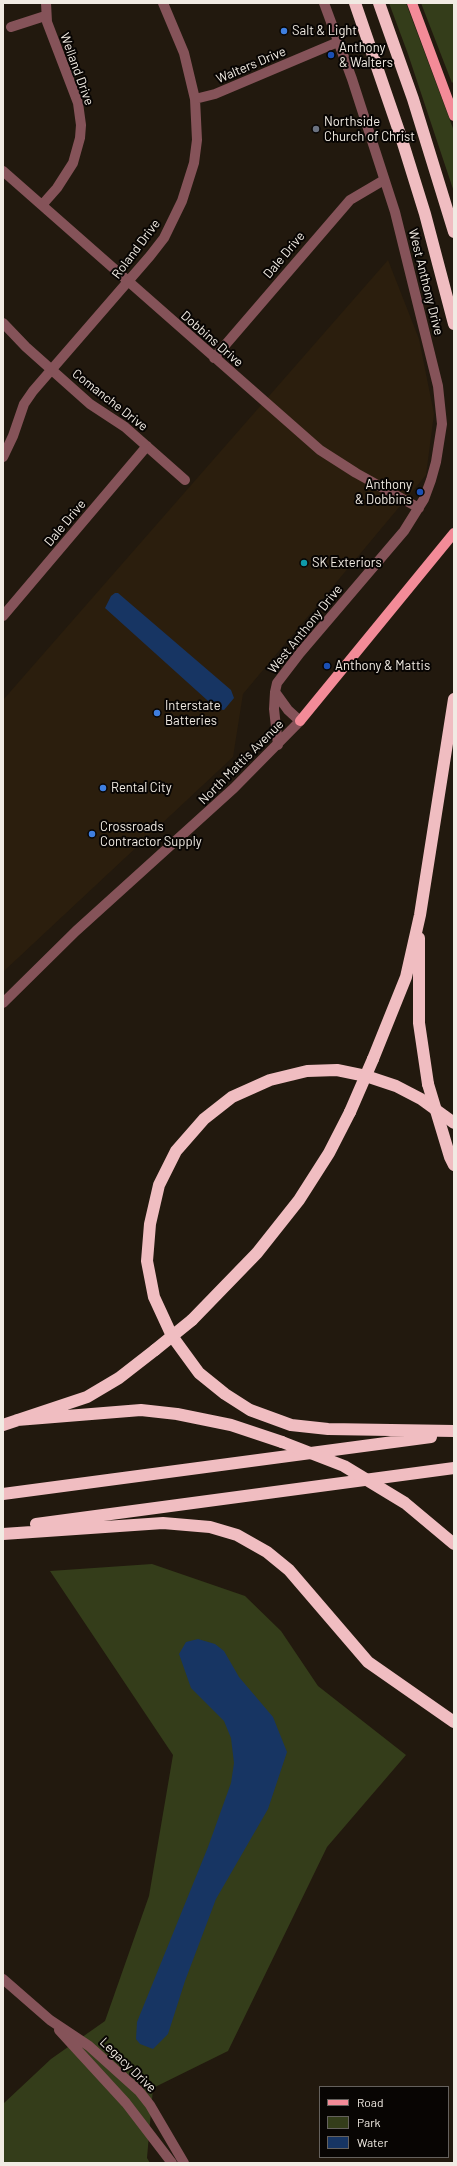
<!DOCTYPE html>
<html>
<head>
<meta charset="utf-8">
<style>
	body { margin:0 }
	#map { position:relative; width:457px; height:2166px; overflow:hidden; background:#22190e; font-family:Barlow,sans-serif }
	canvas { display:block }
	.frame { position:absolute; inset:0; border:4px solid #f1ebe3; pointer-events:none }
	.legend { position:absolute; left:319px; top:2086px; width:130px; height:72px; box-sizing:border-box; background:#080503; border:1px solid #65615d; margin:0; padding:5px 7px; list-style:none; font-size:12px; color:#f1ebe3 }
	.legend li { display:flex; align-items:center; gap:8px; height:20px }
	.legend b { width:20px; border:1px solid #65615d }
</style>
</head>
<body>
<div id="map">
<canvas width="457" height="2166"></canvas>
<div class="frame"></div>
<ul class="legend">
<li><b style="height:5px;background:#f38b98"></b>Road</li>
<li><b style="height:11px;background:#343d1a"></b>Park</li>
<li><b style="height:11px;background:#173563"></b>Water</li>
</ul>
</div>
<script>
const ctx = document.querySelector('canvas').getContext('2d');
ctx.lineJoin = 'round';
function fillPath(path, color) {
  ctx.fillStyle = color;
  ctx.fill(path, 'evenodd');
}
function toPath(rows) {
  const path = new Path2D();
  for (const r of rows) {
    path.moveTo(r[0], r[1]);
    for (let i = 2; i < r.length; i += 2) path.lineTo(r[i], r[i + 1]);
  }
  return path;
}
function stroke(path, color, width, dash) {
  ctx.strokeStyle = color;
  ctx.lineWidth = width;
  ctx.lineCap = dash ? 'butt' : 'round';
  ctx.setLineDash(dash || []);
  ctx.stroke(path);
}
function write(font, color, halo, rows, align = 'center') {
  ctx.font = font + ' Barlow,sans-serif';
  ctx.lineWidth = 4;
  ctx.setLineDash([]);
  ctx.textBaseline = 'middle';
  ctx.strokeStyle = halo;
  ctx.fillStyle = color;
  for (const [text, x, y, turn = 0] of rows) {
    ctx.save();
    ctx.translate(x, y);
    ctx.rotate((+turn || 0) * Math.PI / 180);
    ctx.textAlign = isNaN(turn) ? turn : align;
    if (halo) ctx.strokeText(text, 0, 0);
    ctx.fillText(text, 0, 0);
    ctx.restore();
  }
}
const built = toPath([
	[388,260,419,339,434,414,426,475,243,694,233,757,3,972,3,700]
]);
const green = toPath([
	[389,3,406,3,454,131,454,192,408,54],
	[421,3,454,3,454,81,452,83],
	[152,1564,245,1596,281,1631,318,1686,406,1755,327,1847,228,2051,153,2088,147,2158,150,2163,3,2163,3,2104,51,2059,105,2021,149,1896,173,1755,50,1571]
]);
const water = toPath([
	[115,593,118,593,231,690,234,698,224,710,217,709,105,608,111,596],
	[198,1639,215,1644,224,1651,239,1677,273,1717,287,1752,268,1809,216,1899,185,1981,168,2034,153,2049,140,2044,136,2039,137,2022,208,1847,231,1783,234,1763,231,1738,224,1721,191,1688,179,1654,186,1642]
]);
const minor = toPath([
	[11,27,45,16],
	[195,99,215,94,338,42],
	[3,171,320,450,356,473,419,508],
	[42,205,57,188,73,163,80,138,81,125,78,103,47,22,46,3],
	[3,323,26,347,90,404,125,427,185,480],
	[214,358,350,200,384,180],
	[3,457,13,436,24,404,33,391,150,256,164,238,182,201,194,163,197,140,195,99,184,53,163,3],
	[3,616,147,446],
	[275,692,274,709,278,745],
	[3,1003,76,931,234,788,300,721,288,710,275,692,277,683,300,653,404,531,424,499,431,480,436,462,442,424,438,386,395,212,352,79,324,3],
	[3,1979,50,2020,89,2046,139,2091,150,2105,184,2163],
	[59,2030,126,2103,172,2163]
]);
const major = toPath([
	[412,3,454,116],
	[300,721,454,533]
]);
const highway = toPath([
	[355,3,402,140,425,214,454,324],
	[379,3,413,99,454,232],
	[419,938,419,1023,428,1084],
	[373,1059,406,977,420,915,454,699],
	[454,1123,421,1099,396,1086,366,1076,337,1070,307,1071,270,1080,232,1097,204,1119,176,1151,159,1185,150,1224,147,1261,154,1297,172,1336,199,1373,225,1394,250,1410,291,1425,328,1429,454,1431],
	[192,1320,257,1253,299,1200,329,1153,350,1112],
	[17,1420,141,1410,177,1414,231,1425,282,1442],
	[3,1425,87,1397,119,1378,155,1350],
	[3,1494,431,1437],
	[36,1524,454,1468],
	[3,1534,163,1523,210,1527,237,1535,267,1552,289,1570,368,1662,454,1722]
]);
const highwayBridge = toPath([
	[428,1084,450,1157,454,1165],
	[350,1112,373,1059],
	[155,1350,192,1320],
	[282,1442,344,1466,405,1503,454,1544]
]);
const markers = [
	[284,31,4,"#3f7fe0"],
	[331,55,4,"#1a4fb4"],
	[316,129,4,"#6b7280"],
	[420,492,4,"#1a4fb4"],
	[304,563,4,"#0f9aa8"],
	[327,666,4,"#1a4fb4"],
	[157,713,4,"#3f7fe0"],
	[103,788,4,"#3f7fe0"],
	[92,834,4,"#3f7fe0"]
];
const poiNames = [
	["Salt & Light",292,31],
	["Anthony",339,48],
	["& Walters",339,63],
	["Northside",324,122],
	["Church of Christ",324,137],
	["Anthony",412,485,"right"],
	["& Dobbins",412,500,"right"],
	["SK Exteriors",312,563],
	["Anthony & Mattis",335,666],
	["Interstate",165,706],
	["Batteries",165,721],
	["Rental City",111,788],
	["Crossroads",100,827],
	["Contractor Supply",100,842]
];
const streetNames = [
	["Walters Drive",251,65,-23],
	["Welland Drive",77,69,70],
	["Roland Drive",136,249,-53],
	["Dale Drive",284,255,-50],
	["West Anthony Drive",426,282,76],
	["Dobbins Drive",212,339,41],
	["Comanche Drive",110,400,38],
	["Dale Drive",65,523,-50],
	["West Anthony Drive",305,629,-51],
	["North Mattis Avenue",241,762,-45],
	["Legacy Drive",128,2065,44]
];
fillPath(built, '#2b1e0d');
fillPath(green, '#343d1a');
fillPath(water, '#173563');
stroke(minor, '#855359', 10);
stroke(major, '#f38b98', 10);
stroke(highway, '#f0bdc1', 12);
stroke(highwayBridge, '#f0bdc1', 12);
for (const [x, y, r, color] of markers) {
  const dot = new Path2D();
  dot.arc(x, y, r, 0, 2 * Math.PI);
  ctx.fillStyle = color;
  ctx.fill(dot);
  stroke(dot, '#080503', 1.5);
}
write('13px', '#f1ebe3', '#080503', poiNames, 'left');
write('13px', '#f1ebe3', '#080503', streetNames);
</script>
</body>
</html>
